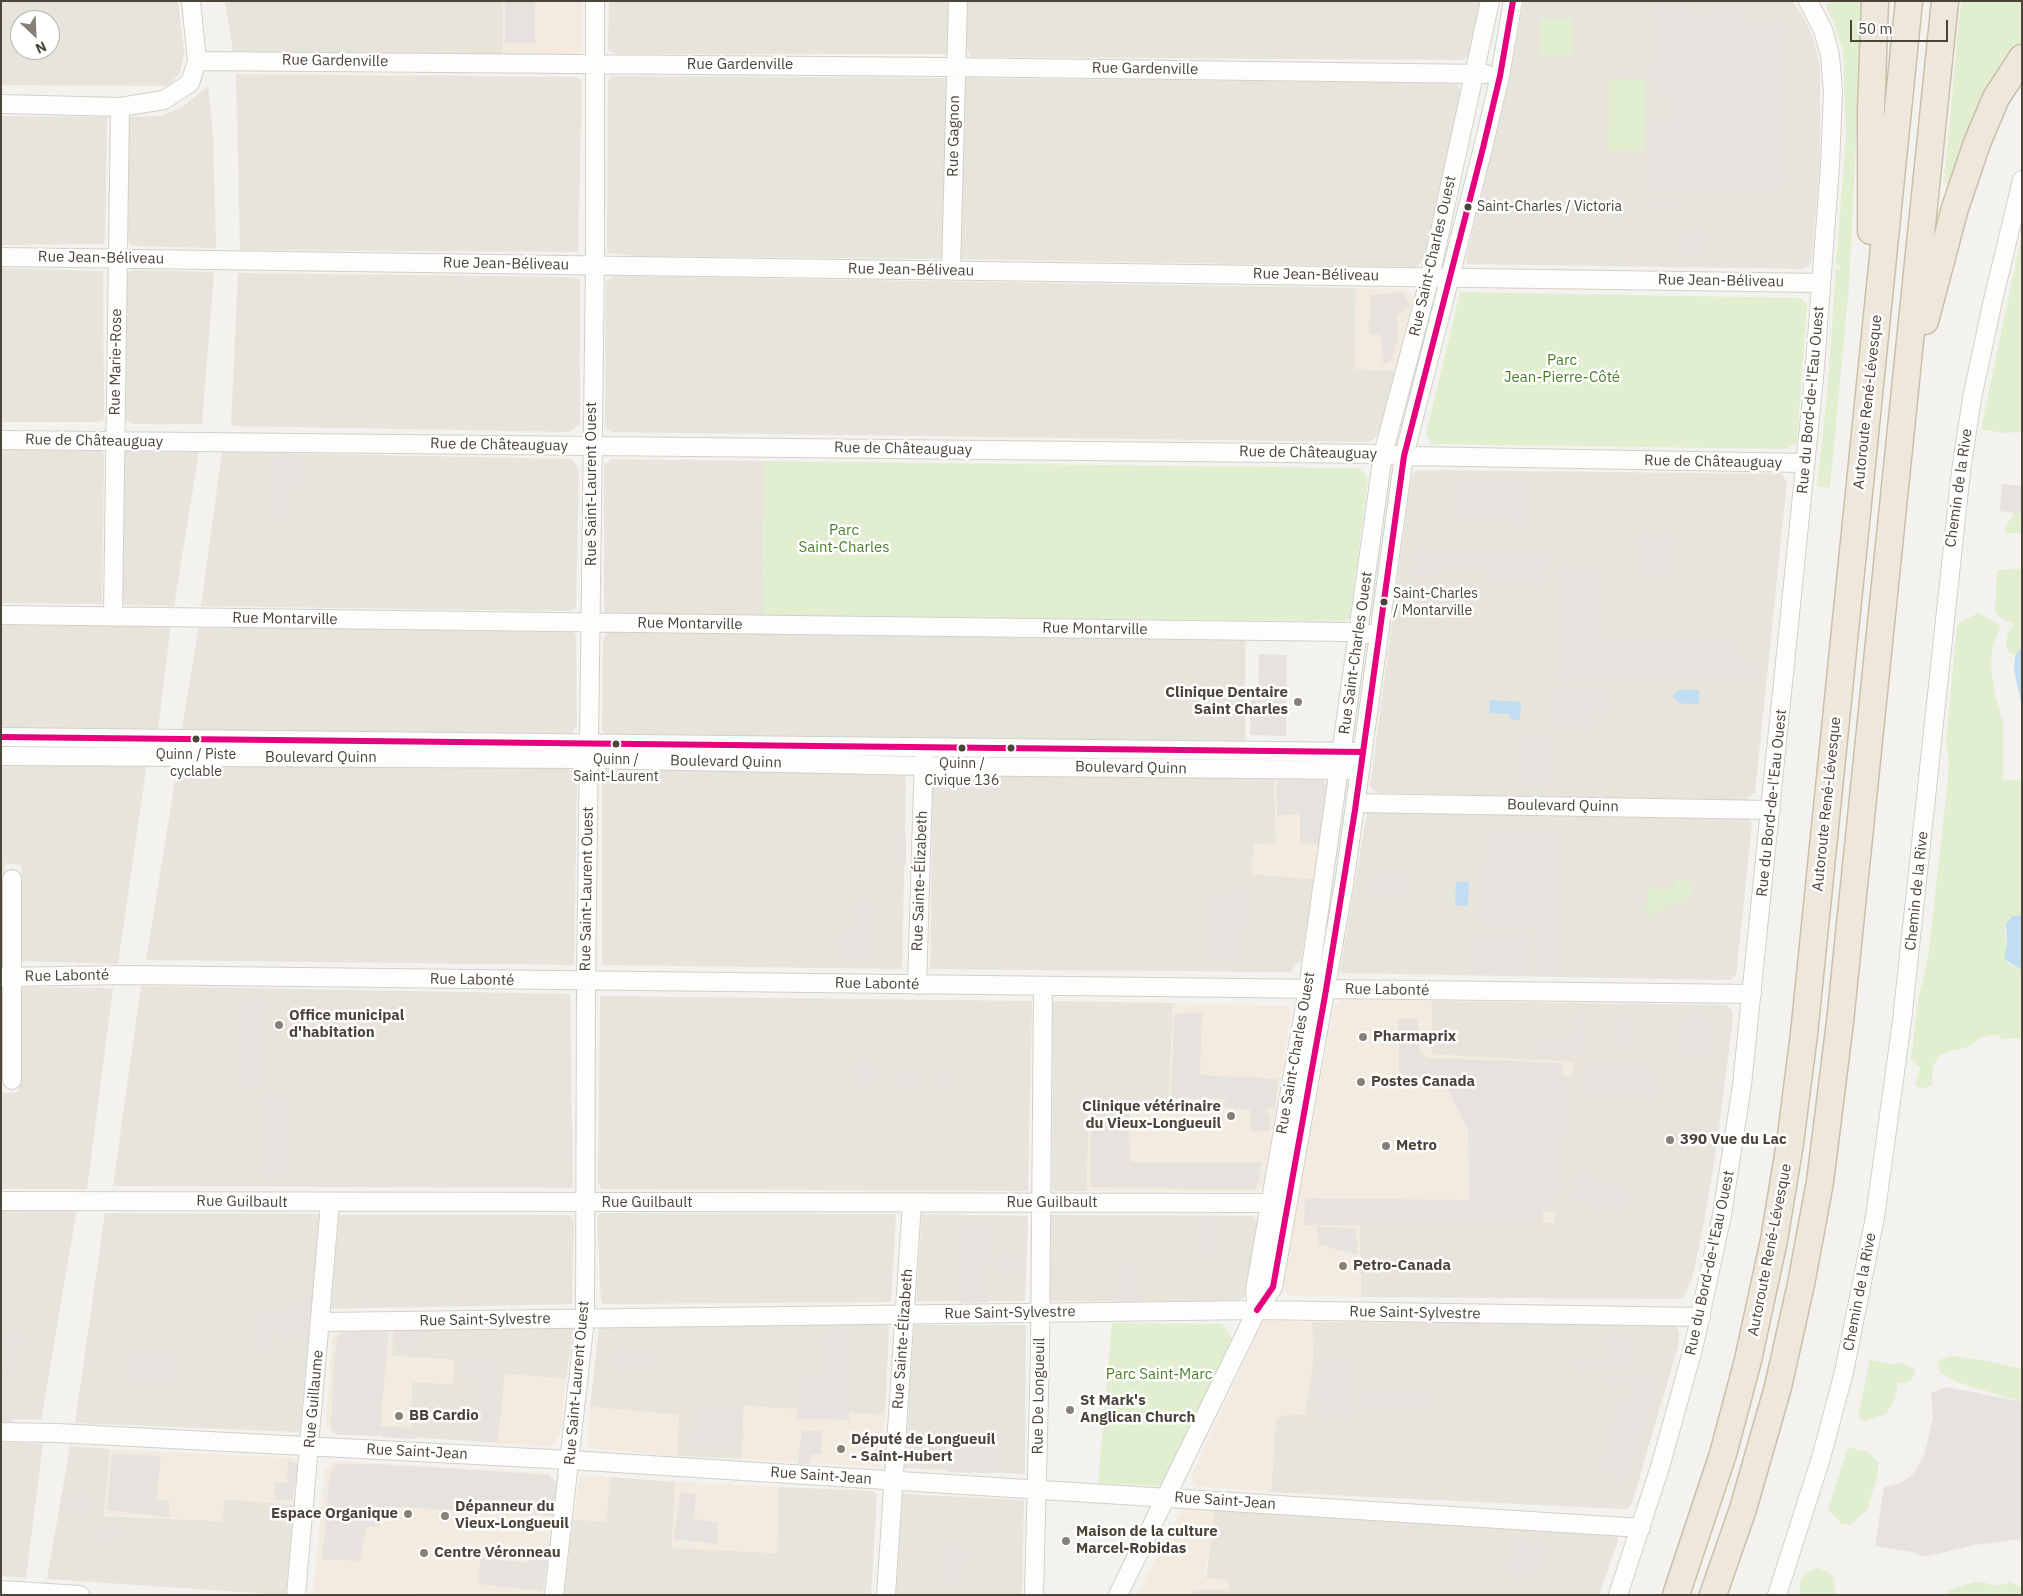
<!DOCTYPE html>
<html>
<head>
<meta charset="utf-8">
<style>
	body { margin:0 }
	#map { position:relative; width:2023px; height:1596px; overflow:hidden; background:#f4f2ee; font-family:"IBM Plex Sans",sans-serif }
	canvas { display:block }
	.frame { position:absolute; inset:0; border:2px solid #4b4439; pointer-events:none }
	.north { position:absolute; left:10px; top:10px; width:50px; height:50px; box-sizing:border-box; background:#fff; border:1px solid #b7b4b0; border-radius:50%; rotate:155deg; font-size:14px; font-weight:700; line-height:20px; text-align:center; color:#4b4439 }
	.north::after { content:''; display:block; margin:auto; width:18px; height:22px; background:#868178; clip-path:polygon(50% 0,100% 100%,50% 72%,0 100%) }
	.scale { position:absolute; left:1850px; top:20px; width:98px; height:22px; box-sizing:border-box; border:2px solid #4b4439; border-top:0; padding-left:6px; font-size:15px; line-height:18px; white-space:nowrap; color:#4b4439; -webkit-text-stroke:4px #fff; paint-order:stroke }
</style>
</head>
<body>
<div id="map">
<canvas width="2023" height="1596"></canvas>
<div class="frame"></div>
<div class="north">N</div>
<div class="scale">50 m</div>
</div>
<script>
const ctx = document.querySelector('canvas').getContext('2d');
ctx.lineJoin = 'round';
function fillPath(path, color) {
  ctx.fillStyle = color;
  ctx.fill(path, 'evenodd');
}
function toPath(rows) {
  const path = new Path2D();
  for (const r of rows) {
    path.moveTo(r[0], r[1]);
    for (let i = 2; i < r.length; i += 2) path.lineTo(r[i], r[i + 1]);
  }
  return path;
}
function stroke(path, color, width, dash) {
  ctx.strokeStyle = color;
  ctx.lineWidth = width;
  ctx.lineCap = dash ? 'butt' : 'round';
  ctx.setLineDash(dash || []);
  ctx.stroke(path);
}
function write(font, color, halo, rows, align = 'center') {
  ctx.font = font + ' "IBM Plex Sans",sans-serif';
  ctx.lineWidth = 5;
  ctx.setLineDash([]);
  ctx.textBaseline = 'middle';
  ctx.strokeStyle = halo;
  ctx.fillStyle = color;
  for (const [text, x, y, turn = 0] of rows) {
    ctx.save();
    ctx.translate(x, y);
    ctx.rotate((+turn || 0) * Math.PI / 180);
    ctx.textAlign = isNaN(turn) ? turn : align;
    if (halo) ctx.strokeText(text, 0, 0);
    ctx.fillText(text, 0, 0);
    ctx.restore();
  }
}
const residential = toPath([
	[1,1,178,1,184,52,180,73,168,86,1,85],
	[20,20,50,20,50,50,20,50],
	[225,1,503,1,503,54,233,52],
	[609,1,950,1,949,54,616,54,609,51,608,47],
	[967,1,1480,1,1470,54,1463,60,971,57,967,49],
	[1524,1,1792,1,1804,18,1813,38,1820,67,1820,159,1812,259,1809,266,1803,269,1467,264,1466,259,1509,82],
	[236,74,577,77,582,82,578,252,240,250],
	[611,76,945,78,947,80,944,259,637,256,607,253,608,80],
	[965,78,1456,83,1461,92,1424,259,1417,267,954,259,963,84],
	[208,86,213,135,216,248,132,246,128,240,129,117,162,116,185,105],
	[1,116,107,117,105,242,103,244,1,245],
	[1,268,103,271,104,420,101,422,1,422],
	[133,270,214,272,202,424,133,424,126,420,127,275,129,271],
	[238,273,571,277,578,279,580,282,580,424,570,432,231,426],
	[613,276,1356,288,1355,369,1395,371,1380,432,1373,440,1366,442,611,432,606,428,605,420,606,282],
	[1,450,96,451,101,451,104,456,102,604,1,603],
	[127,451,199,452,174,606,124,605,122,595,125,454],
	[222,452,572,459,579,470,576,607,574,610,558,611,201,606],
	[612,459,764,461,763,616,606,613,604,610,604,466],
	[1420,470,1782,474,1787,482,1755,792,1747,798,1748,801,1380,793,1373,790,1370,786,1411,479,1414,472],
	[1,621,171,623,158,729,1,728],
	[199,624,570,630,574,631,576,638,577,726,571,733,561,734,182,730],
	[607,632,1245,639,1245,743,606,735,602,730,603,641],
	[1,761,147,763,118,964,19,961,21,865,5,863,4,960,1,961],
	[178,762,569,768,575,772,577,779,574,965,146,960],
	[610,768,904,774,906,779,902,969,602,965,602,778,603,773],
	[937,773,1274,776,1276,843,1270,843,1251,874,1314,879,1301,962,1298,962,1291,972,930,969,933,780],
	[1367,812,1749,819,1752,824,1736,975,1730,980,1341,973,1340,970],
	[141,986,570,994,573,1188,113,1186],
	[19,987,113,988,87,1189,1,1189,1,1093,18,1092],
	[600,996,1032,1001,1028,1191,602,1189,598,1184],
	[1053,1001,1173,1003,1169,1107,1089,1109,1087,1191,1054,1191,1052,1187],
	[1432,1001,1727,1005,1732,1010,1733,1018,1717,1144,1704,1222,1692,1279,1684,1297,1679,1299,1361,1297,1359,1221,1554,1223,1432,1054],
	[1,1209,77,1209,41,1420,1,1419],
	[105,1213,320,1214,300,1430,297,1432,75,1423],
	[600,1213,896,1214,891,1302,603,1304,601,1301,597,1220],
	[922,1214,1028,1216,1025,1301,916,1301],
	[339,1215,569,1215,574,1221,572,1304,331,1309],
	[1051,1215,1252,1216,1258,1222,1247,1295,1239,1301,1050,1301],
	[1312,1322,1671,1324,1676,1327,1679,1332,1678,1346,1632,1503,1628,1508,1622,1509,1271,1492,1276,1418,1289,1414,1305,1415,1313,1361],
	[601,1325,887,1325,889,1327,885,1415,744,1406,742,1459,677,1456,679,1415,590,1407,599,1328],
	[914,1325,1026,1325,1025,1474,905,1468],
	[571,1326,573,1329,566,1379,505,1374,498,1443,410,1437,412,1382,453,1384,454,1360,392,1356,393,1327],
	[1,1442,43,1444,26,1578,1,1576],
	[70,1446,110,1449,104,1516,222,1521,224,1499,294,1505,286,1595,47,1579],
	[610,1477,675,1482,672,1548,777,1553,779,1487,873,1491,877,1495,871,1595,564,1595,573,1519,606,1522],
	[903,1494,1024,1500,1022,1595,896,1595],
	[1214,1507,1613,1531,1618,1536,1618,1541,1599,1595,1228,1595,1228,1580,1204,1578,1207,1574]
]);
const commercial = toPath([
	[503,1,582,1,582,51,578,54,503,54],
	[1356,288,1407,289,1411,294,1413,301,1395,371,1355,369],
	[1274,776,1322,777,1329,784,1314,879,1251,874,1254,844,1276,843],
	[1341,1000,1432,1001,1432,1054,1574,1062,1554,1223,1360,1221,1361,1297,1289,1296,1282,1286,1334,1007],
	[1173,1003,1287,1006,1291,1012,1264,1186,1256,1192,1087,1191,1088,1109,1168,1107],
	[1263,1320,1312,1322,1313,1361,1305,1415,1289,1414,1276,1418,1271,1492,1194,1486,1191,1477],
	[393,1327,392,1356,454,1360,453,1384,412,1382,410,1437,330,1433,326,1425,332,1337,339,1330],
	[505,1374,566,1379,560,1435,550,1447,498,1443],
	[744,1406,885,1415,879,1467,742,1459],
	[590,1407,679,1415,677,1456,587,1448],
	[110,1449,295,1458,294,1505,224,1499,222,1521,104,1515],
	[333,1461,548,1473,555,1481,544,1595,313,1593,325,1469],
	[580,1475,610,1477,606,1522,573,1519],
	[675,1482,779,1487,777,1553,672,1548],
	[1184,1505,1214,1507,1213,1529,1204,1578,1229,1580,1228,1595,1137,1595]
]);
const green = toPath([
	[1833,1,1863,1,1849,286,1830,488,1817,486,1827,395,1836,269,1840,269,1840,265,1836,264,1846,135,1843,51,1833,20,1825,5],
	[1961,1,2022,1,2022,42,2013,54,1949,186,1944,182],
	[1572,18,1572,57,1540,56,1540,19],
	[1609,79,1645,79,1644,151,1608,151],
	[2022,233,2022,432,2004,433,1981,429],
	[1460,292,1801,298,1807,305,1797,442,1786,449,1432,444,1426,434],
	[764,461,1355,468,1361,470,1368,479,1350,618,1345,621,763,616],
	[2014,513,2022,514,2022,533,2005,533,2006,526],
	[2022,569,2022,646,2016,656,2008,652,2006,647,2007,635,2014,624,1998,616,1995,611,1997,570],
	[1978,613,2001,626,1993,644,1991,666,1995,695,2003,723,2003,780,2022,781,2022,915,2012,916,2008,919,2005,931,2007,963,2022,970,2022,1038,2003,1039,1997,1035,1989,1035,1980,1038,1966,1048,1949,1051,1939,1056,1933,1066,1932,1085,1921,1089,1915,1084,1920,1068,1911,1060,1918,999,1928,958,1946,798,1949,764,1946,741,1956,636,1958,624],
	[1680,878,1694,886,1685,905,1670,903,1659,913,1646,914,1648,888,1672,889],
	[1112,1323,1222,1324,1233,1340,1162,1486,1098,1483],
	[1951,1356,1982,1360,2022,1369,2022,1402,1957,1382,1941,1373,1937,1365,1939,1360],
	[1870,1360,1890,1364,1902,1363,1914,1369,1916,1373,1911,1380,1905,1383,1898,1383,1895,1399,1886,1414,1863,1421,1858,1416],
	[1848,1447,1868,1452,1878,1462,1878,1474,1867,1510,1850,1525,1841,1523,1828,1510],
	[1818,1568,1828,1572,1834,1578,1835,1595,1800,1595,1800,1580,1807,1572],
	[1974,1582,1982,1582,1997,1586,2011,1582,2022,1588,2022,1595,1945,1595,1948,1590]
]);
const parking = toPath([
	[505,1,535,1,535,43,505,43],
	[1710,1,1746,1,1746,20,1782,21,1781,191,1647,190,1647,121,1668,121,1671,99,1653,98,1653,83,1645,83,1646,68,1653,67,1653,7,1688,7,1689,18,1709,19],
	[1650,195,1680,195,1680,212,1650,212],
	[1682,227,1706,228,1706,257,1682,257],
	[1402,292,1410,305,1397,316,1397,341,1391,361,1383,364,1381,335,1369,334,1371,295],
	[274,456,305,456,304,487,291,488,289,523,271,524],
	[1459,477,1533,479,1531,526,1458,522],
	[2002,484,2022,486,2022,514,2000,511],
	[1639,531,1670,531,1670,578,1639,579],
	[1414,548,1550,551,1547,587,1489,583,1489,574,1480,571,1449,570,1442,568,1437,581,1409,581],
	[1560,568,1600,568,1599,640,1741,643,1741,662,1758,662,1757,681,1558,677],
	[1259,654,1287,655,1286,736,1250,735,1251,689,1258,689],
	[1552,686,1612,686,1612,711,1597,711,1597,726,1552,726],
	[1521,734,1557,735,1556,789,1520,789],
	[1277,779,1320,779,1330,787,1322,844,1300,843,1300,814,1277,815],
	[1487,827,1562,830,1559,976,1533,974,1534,930,1488,928,1488,921,1478,920],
	[895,833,906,833,906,865,895,863],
	[1373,873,1412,874,1412,896,1369,896],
	[1234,888,1250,890,1240,960,1209,962,1206,898,1229,898],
	[854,904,871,905,870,964,842,964,841,931,859,930,858,922,855,922],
	[1469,937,1529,937,1529,974,1469,974],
	[242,999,264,999,264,1090,243,1090],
	[1202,1013,1200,1075,1278,1079,1275,1109,1265,1109,1270,1116,1270,1131,1250,1131,1252,1117,1249,1109,1222,1108,1226,1099,1171,1098,1174,1014],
	[1573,1013,1588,1013,1586,1058,1531,1056,1532,1037,1572,1038],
	[1612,1015,1634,1016,1634,1052,1612,1052],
	[1418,1018,1419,1050,1427,1058,1563,1063,1562,1075,1573,1076,1555,1212,1543,1212,1542,1225,1304,1225,1305,1198,1469,1200,1468,1130,1449,1091,1438,1079,1399,1080,1398,1019],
	[1684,1018,1716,1020,1713,1056,1681,1054],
	[1583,1063,1654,1067,1657,1097,1582,1094],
	[878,1066,878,1085,853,1086,852,1067],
	[892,1069,920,1069,919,1088,892,1088],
	[932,1073,956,1073,956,1089,931,1089],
	[260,1096,287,1096,288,1178,261,1178],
	[1091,1112,1129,1113,1130,1162,1262,1162,1256,1190,1091,1187],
	[1576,1175,1631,1188,1625,1212,1570,1199],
	[1198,1218,1221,1218,1221,1257,1198,1257],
	[961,1219,990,1220,988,1302,960,1303],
	[1317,1226,1356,1229,1357,1254,1319,1245],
	[1003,1255,1026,1256,1025,1270,1002,1271],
	[1119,1262,1139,1263,1139,1301,1118,1303],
	[315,1298,309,1335,273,1332,269,1355,253,1354,257,1314,288,1310,288,1301],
	[828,1328,853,1328,849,1420,797,1418,798,1376,823,1375],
	[421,1330,420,1347,414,1346,414,1354,396,1352,398,1331],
	[1,1331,22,1333,17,1377,1,1375],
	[350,1331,389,1331,380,1426,416,1428,416,1439,382,1437,380,1428,379,1436,337,1435,331,1429,334,1361,338,1336],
	[1604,1332,1631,1332,1631,1370,1577,1371,1577,1361,1604,1360],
	[126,1352,179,1353,177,1386,125,1382],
	[612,1354,660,1355,660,1373,612,1373],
	[460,1361,498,1362,496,1440,477,1440,478,1376,459,1376],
	[1316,1361,1354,1362,1352,1416,1320,1415,1320,1404,1313,1403],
	[1606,1375,1661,1375,1661,1384,1627,1480,1600,1473,1616,1400,1628,1401,1635,1388,1606,1385],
	[1947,1387,2022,1402,2022,1539,1975,1545,1923,1557,1912,1552,1875,1546,1884,1487,1901,1483,1913,1474,1924,1456,1928,1440,1933,1417,1931,1393],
	[1358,1393,1433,1395,1433,1410,1358,1408],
	[694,1404,742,1407,741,1451,690,1449],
	[1,1408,13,1410,12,1422,1,1422],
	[802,1430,822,1431,821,1454,811,1455,810,1464,798,1464],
	[978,1432,1000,1433,998,1473,977,1473],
	[950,1444,975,1446,973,1473,948,1472],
	[112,1454,161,1456,156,1499,169,1501,169,1517,107,1510],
	[288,1461,298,1463,293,1500,275,1500,274,1483,287,1482],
	[336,1464,374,1464,549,1475,559,1484,557,1516,385,1506,379,1527,366,1526,360,1561,322,1559,330,1474],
	[62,1492,93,1495,92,1513,61,1510],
	[680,1493,696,1494,694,1519,718,1523,717,1544,674,1539],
	[97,1523,118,1526,115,1545,94,1541],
	[1516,1536,1548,1546,1537,1579,1505,1570],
	[944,1545,966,1547,963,1589,941,1587],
	[481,1558,528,1563,529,1558,547,1560,543,1591,478,1584],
	[1194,1590,1227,1590,1227,1595,1192,1595]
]);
const water = toPath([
	[2022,646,2022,706,2014,671,2015,657],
	[1678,690,1699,690,1699,705,1679,703,1673,696],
	[1490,700,1521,702,1520,720,1510,719,1510,714,1489,713],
	[1456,882,1469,882,1468,906,1455,905],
	[2022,915,2022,970,2004,959,2007,944,2006,924,2012,916]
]);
const minor = toPath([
	[197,61,946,67,1486,74],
	[1,104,120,107,164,100,190,83,197,61,191,1],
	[1,257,1821,283],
	[951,270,958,1],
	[1,440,1383,454,1411,456,1805,463],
	[1,615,1348,632,1379,635],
	[113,617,120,107],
	[1,737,1363,752],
	[1,756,589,759,923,766,1360,770],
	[1356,803,1771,810],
	[1,977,128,975,1752,994],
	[917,985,924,755],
	[12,1080,12,879],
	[1,1201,1281,1203],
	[1257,1310,1255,1290,1308,989,1383,454,1430,277,1490,1],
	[320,1322,1257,1310,1701,1317],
	[1,1432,57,1433,570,1460,1641,1528],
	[1,1590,80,1595],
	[296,1595,330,1203],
	[554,1595,585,1319,586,981,595,265,595,1],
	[886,1595,912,1203],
	[1034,1595,1040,1354,1043,986],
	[1118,1595,1257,1310,1273,1287,1344,884,1404,456,1483,148,1500,76,1513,1],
	[1618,1595,1660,1467,1693,1349,1722,1215,1742,1085,1814,378,1830,166,1833,92,1830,55,1823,30,1808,1],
	[1777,1595,1821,1458,1844,1372,1875,1217,1902,1021,1961,471,1972,398,1993,300,2022,180]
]);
const highway = toPath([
	[1871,231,1871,110,1875,1],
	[1925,321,1955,208,1977,143,1996,98,2022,58],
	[1676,1595,1723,1454,1748,1360,1774,1240,1790,1143,1804,1034,1909,1],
	[1713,1595,1743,1509,1778,1387,1801,1284,1820,1182,1840,1022,1945,1]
]);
const bus1 = toPath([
	[1,737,1363,752],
	[1257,1310,1273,1287,1326,990,1355,810,1404,456,1483,148,1500,76,1513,1]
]);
const markers = [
	[1468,207,4.5,"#4b4439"],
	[1384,602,4.5,"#4b4439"],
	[1298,702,5,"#868178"],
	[196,739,4.5,"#4b4439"],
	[616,744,4.5,"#4b4439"],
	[962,748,4.5,"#4b4439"],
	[1011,748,4.5,"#4b4439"],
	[279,1025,5,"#868178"],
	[1363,1037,5,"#868178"],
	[1361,1082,5,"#868178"],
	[1231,1116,5,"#868178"],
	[1670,1140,5,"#868178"],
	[1386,1146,5,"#868178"],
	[1343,1266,5,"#868178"],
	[1070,1410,5,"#868178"],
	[399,1416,5,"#868178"],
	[841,1449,5,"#868178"],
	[408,1514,5,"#868178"],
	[445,1516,5,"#868178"],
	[1066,1541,5,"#868178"],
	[424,1553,5,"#868178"]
];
const busNames = [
	["Saint-Charles / Victoria",1477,207,"left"],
	["Saint-Charles",1393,594,"left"],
	["/ Montarville",1393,611,"left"],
	["Quinn / Piste",196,755],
	["cyclable",196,772],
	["Quinn /",616,760],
	["Saint-Laurent",616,777],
	["Quinn /",962,764],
	["Civique 136",962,781]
];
const streetNames = [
	["Rue Gardenville",335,61,1],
	["Rue Gardenville",740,65],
	["Rue Gardenville",1145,69,1],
	["Rue Gagnon",954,136,-89],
	["Rue Saint-Charles Ouest",1433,256,-77],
	["Rue Jean-Béliveau",101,258,1],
	["Rue Jean-Béliveau",506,264,1],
	["Rue Jean-Béliveau",911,270,1],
	["Rue Jean-Béliveau",1316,275,1],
	["Rue Jean-Béliveau",1721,281,1],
	["Rue Marie-Rose",116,362,-89],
	["Rue du Bord-de-l'Eau Ouest",1811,400,-85],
	["Autoroute René-Lévesque",1868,402,-84],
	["Rue de Châteauguay",94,441,1],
	["Rue de Châteauguay",499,445,1],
	["Rue de Châteauguay",903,449,1],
	["Rue de Châteauguay",1308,453,1],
	["Rue de Châteauguay",1713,462,1],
	["Rue Saint-Laurent Ouest",592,484,-90],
	["Chemin de la Rive",1959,488,-82],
	["Rue Montarville",285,619,1],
	["Rue Montarville",690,624,1],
	["Rue Montarville",1095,629,1],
	["Rue Saint-Charles Ouest",1356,653,-82],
	["Boulevard Quinn",321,758],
	["Boulevard Quinn",726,762,1],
	["Boulevard Quinn",1131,768,1],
	["Rue du Bord-de-l'Eau Ouest",1772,803,-84],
	["Autoroute René-Lévesque",1827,804,-84],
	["Boulevard Quinn",1563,806,1],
	["Rue Sainte-Élizabeth",920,881,-88],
	["Rue Saint-Laurent Ouest",587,889,-89],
	["Chemin de la Rive",1917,891,-84],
	["Rue Labonté",67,976,-1],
	["Rue Labonté",472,980,1],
	["Rue Labonté",877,984,1],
	["Rue Labonté",1387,990,1],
	["Rue Saint-Charles Ouest",1296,1053,-80],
	["Rue Guilbault",242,1202,1],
	["Rue Guilbault",647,1203],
	["Rue Guilbault",1052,1203],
	["Autoroute René-Lévesque",1770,1250,-79],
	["Rue du Bord-de-l'Eau Ouest",1710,1263,-78],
	["Chemin de la Rive",1860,1292,-79],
	["Rue Saint-Sylvestre",1010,1313,-1],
	["Rue Saint-Sylvestre",1415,1313,1],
	["Rue Saint-Sylvestre",485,1320,-1],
	["Rue Sainte-Élizabeth",903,1339,-86],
	["Rue Saint-Laurent Ouest",577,1383,-85],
	["Rue De Longueuil",1039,1396,-89],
	["Rue Guillaume",314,1399,-85],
	["Rue Saint-Jean",417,1452,3],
	["Rue Saint-Jean",821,1476,4],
	["Rue Saint-Jean",1225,1501,4]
];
const parkNames = [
	["Parc",1562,361],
	["Jean-Pierre-Côté",1562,378],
	["Parc",844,531],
	["Saint-Charles",844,548],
	["Parc Saint-Marc",1159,1375]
];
const poiNames = [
	["Clinique Dentaire",1288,693,"right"],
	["Saint Charles",1288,710,"right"],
	["Office municipal",289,1016],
	["d'habitation",289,1033],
	["Pharmaprix",1373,1037],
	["Postes Canada",1371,1082],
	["Clinique vétérinaire",1221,1107,"right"],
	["du Vieux-Longueuil",1221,1124,"right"],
	["390 Vue du Lac",1680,1140],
	["Metro",1396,1146],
	["Petro-Canada",1353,1266],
	["St Mark's",1080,1401],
	["Anglican Church",1080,1418],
	["BB Cardio",409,1416],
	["Député de Longueuil",851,1440],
	["- Saint-Hubert",851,1457],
	["Dépanneur du",455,1507],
	["Vieux-Longueuil",455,1524],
	["Espace Organique",398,1514,"right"],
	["Maison de la culture",1076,1532],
	["Marcel-Robidas",1076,1549],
	["Centre Véronneau",434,1553]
];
fillPath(residential, '#e7e4dc');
fillPath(commercial, '#f3ebdf');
fillPath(green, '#e1eecf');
fillPath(parking, '#e6e3df');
fillPath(water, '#c0ddf1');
stroke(minor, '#d2d0cb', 20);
stroke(highway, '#ccbfa9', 29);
stroke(minor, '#fdfdfc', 18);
stroke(highway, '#ede8db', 26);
stroke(bus1, '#e5007d', 6);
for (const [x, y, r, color] of markers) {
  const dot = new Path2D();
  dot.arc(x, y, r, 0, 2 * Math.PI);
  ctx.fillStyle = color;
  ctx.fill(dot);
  stroke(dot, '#fff', 2);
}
write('14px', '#4b4439', '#fff', busNames);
write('15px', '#4b4439', '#fff', streetNames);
write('15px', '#4a7f2a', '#fff', parkNames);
write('bold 15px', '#4b4439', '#fff', poiNames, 'left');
</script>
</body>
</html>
